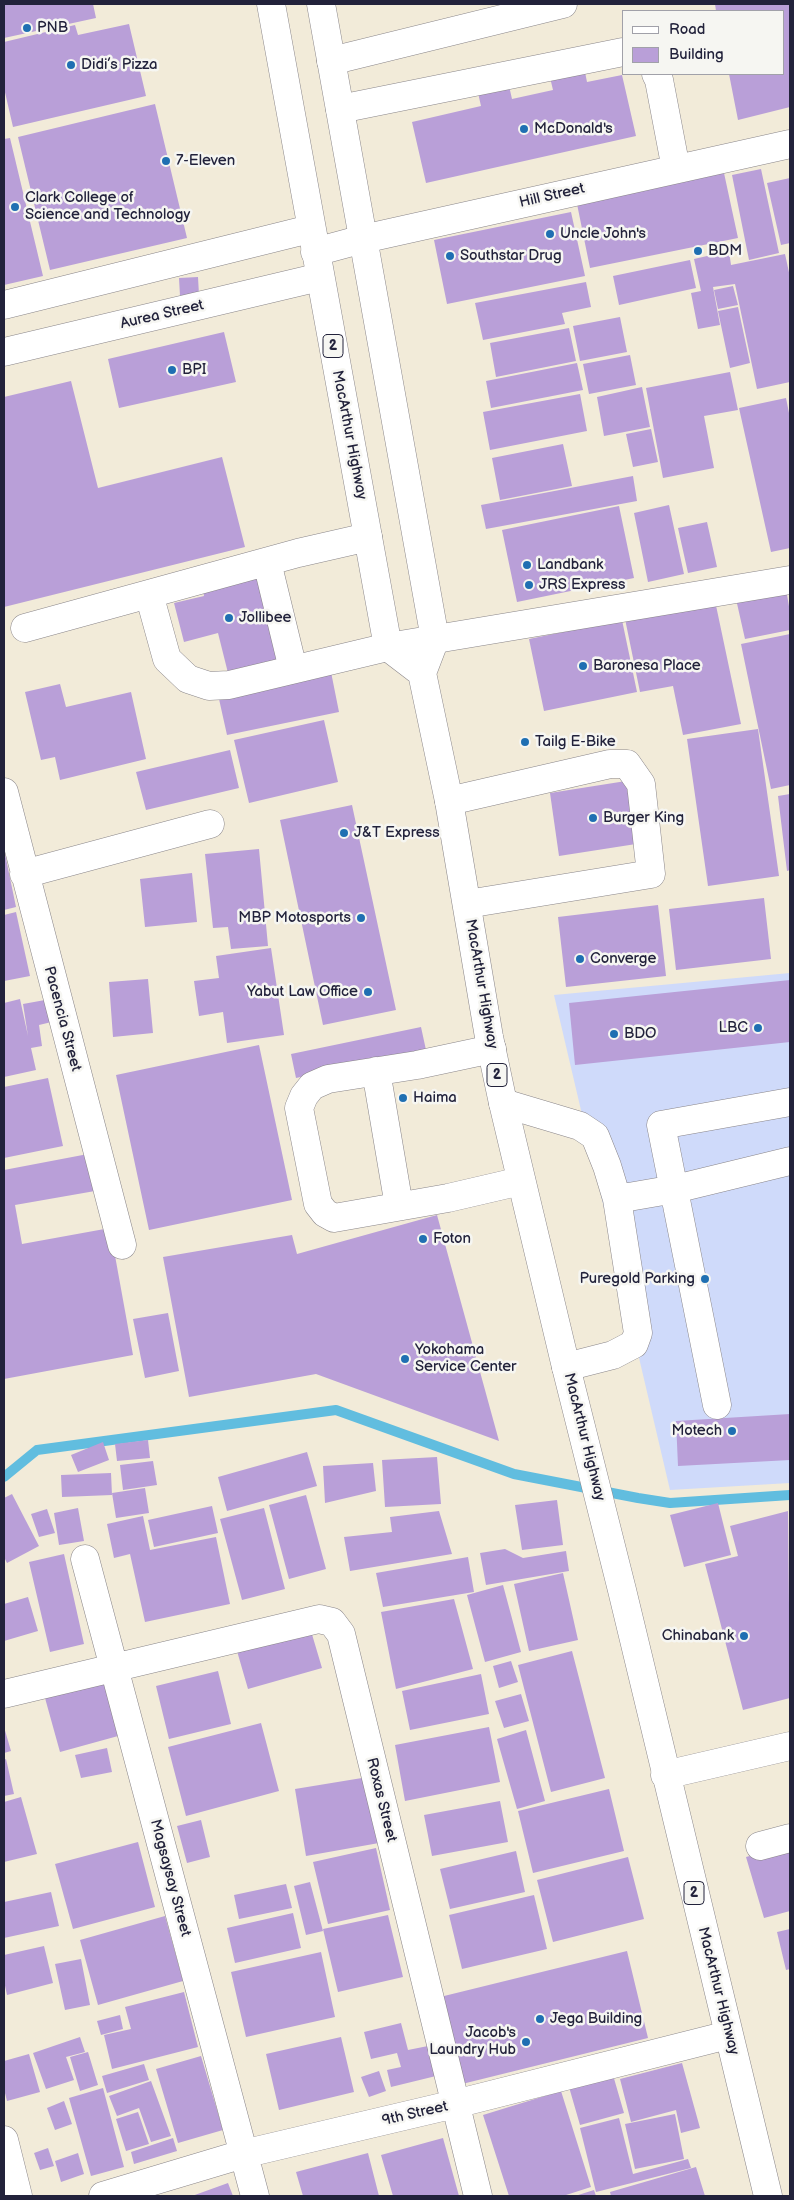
<!DOCTYPE html>
<html>
<head>
<meta charset="utf-8">
<style>
	body { margin:0 }
	#map { position:relative; width:794px; height:2200px; overflow:hidden; background:#f2ebd9; font-family:"Balsamiq Sans",sans-serif }
	canvas { display:block }
	.frame { position:absolute; inset:0; border:5px solid #22223b; pointer-events:none }
	.legend { position:absolute; left:622px; top:10px; width:162px; height:65px; box-sizing:border-box; background:#f6f6f2; border:1px solid #a1a1a9; margin:0; padding:6px 9px; list-style:none; font-size:15px; color:#22223b }
	.legend li { display:flex; align-items:center; gap:10px; height:25px }
	.legend b { width:25px; border:1px solid #a1a1a9 }
</style>
</head>
<body>
<div id="map">
<canvas width="794" height="2200"></canvas>
<div class="frame"></div>
<ul class="legend">
<li><b style="height:6px;background:#fff"></b>Road</li>
<li><b style="height:14px;background:#b99fd8"></b>Building</li>
</ul>
</div>
<script>
const ctx = document.querySelector('canvas').getContext('2d');
ctx.lineJoin = 'round';
function fillPath(path, color) {
  ctx.fillStyle = color;
  ctx.fill(path, 'evenodd');
}
function toPath(rows) {
  const path = new Path2D();
  for (const r of rows) {
    path.moveTo(r[0], r[1]);
    for (let i = 2; i < r.length; i += 2) path.lineTo(r[i], r[i + 1]);
  }
  return path;
}
function stroke(path, color, width, dash) {
  ctx.strokeStyle = color;
  ctx.lineWidth = width;
  ctx.lineCap = dash ? 'butt' : 'round';
  ctx.setLineDash(dash || []);
  ctx.stroke(path);
}
function write(font, color, halo, rows, align = 'center') {
  ctx.font = font + ' "Balsamiq Sans",sans-serif';
  ctx.lineWidth = 5;
  ctx.setLineDash([]);
  ctx.textBaseline = 'middle';
  ctx.strokeStyle = halo;
  ctx.fillStyle = color;
  for (const [text, x, y, turn = 0] of rows) {
    ctx.save();
    ctx.translate(x, y);
    ctx.rotate((+turn || 0) * Math.PI / 180);
    ctx.textAlign = isNaN(turn) ? turn : align;
    if (halo) ctx.strokeText(text, 0, 0);
    ctx.fillText(text, 0, 0);
    ctx.restore();
  }
}
const built = toPath([
	[790,973,790,1483,670,1490,554,995]
]);
const stream = toPath([
	[4,1477,37,1450,336,1410,514,1474,638,1498,670,1503,790,1495]
]);
const building = toPath([
	[4,4,93,4,96,18,4,38],
	[715,4,790,4,790,107,738,120,729,74,783,74,783,11,716,11],
	[129,24,146,96,13,127,4,88,4,42,75,25,78,35],
	[583,62,587,82,622,75,636,136,426,183,412,122,481,106,476,84,507,77,512,99,553,90,548,69],
	[155,104,187,238,50,270,18,137],
	[10,138,43,276,4,285,4,139],
	[761,169,779,253,749,260,732,175],
	[724,173,738,238,590,268,577,204],
	[790,178,790,243,781,245,767,183],
	[571,212,585,276,447,304,434,240],
	[729,251,731,265,785,254,790,277,790,382,757,389,735,284,713,287,720,325,698,329,691,293,701,291,694,259],
	[690,260,696,288,619,305,613,276],
	[198,277,199,295,180,296,179,278],
	[586,282,591,307,562,313,565,324,483,340,475,303],
	[733,286,738,305,718,309,714,290],
	[738,307,750,363,730,368,718,311],
	[620,317,627,352,580,361,573,326],
	[569,328,576,361,496,377,490,343],
	[224,332,236,382,119,408,108,359],
	[630,355,636,385,589,394,583,364],
	[577,363,583,390,491,408,486,381],
	[730,372,738,410,704,416,714,468,663,478,646,388],
	[71,381,98,488,222,457,245,547,4,607,4,397],
	[642,387,650,427,604,436,597,397],
	[580,394,587,431,490,450,483,412],
	[786,398,790,418,790,548,771,552,739,408],
	[651,429,658,462,633,467,626,434],
	[563,444,572,486,500,500,492,458],
	[633,476,637,501,486,529,481,505],
	[669,505,684,574,648,582,634,513],
	[619,506,634,578,517,602,502,530],
	[707,522,717,567,688,573,678,528],
	[267,571,291,666,230,681,218,633,184,642,174,603,204,596,202,587],
	[786,589,790,612,790,630,745,639,736,599],
	[714,596,741,724,683,735,673,686,640,692,624,614],
	[622,620,637,692,544,711,529,639],
	[790,634,790,785,771,789,741,644],
	[330,667,339,712,227,735,217,690],
	[60,684,66,707,131,692,146,759,60,780,55,757,41,760,25,692],
	[324,720,338,782,249,803,234,740],
	[758,729,779,876,708,886,687,739],
	[230,750,239,788,146,810,136,772],
	[626,781,636,844,559,856,550,793],
	[790,794,790,870,787,871,778,796],
	[352,805,396,1010,323,1025,280,820],
	[4,849,16,907,4,910],
	[259,849,268,946,231,949,228,927,213,928,205,854],
	[192,873,197,922,145,927,140,879],
	[764,898,771,959,676,970,669,909],
	[658,905,666,976,566,987,558,917],
	[16,912,30,976,4,981,4,915],
	[271,948,284,1035,227,1043,223,1012,199,1016,194,981,219,978,216,956],
	[148,979,153,1033,113,1037,109,982],
	[790,980,790,1042,575,1065,569,1003],
	[56,998,60,1020,39,1025,42,1046,31,1048,36,1070,4,1077,4,1003,20,999,28,1036,23,1004],
	[421,1027,426,1050,296,1078,291,1054],
	[259,1045,292,1200,149,1230,116,1075],
	[48,1078,63,1146,4,1158,4,1087],
	[88,1154,95,1191,15,1205,22,1244,110,1228,133,1355,4,1379,4,1170],
	[437,1215,499,1441,316,1374,189,1397,163,1257,292,1235,297,1254],
	[168,1313,179,1371,145,1378,133,1319],
	[790,1414,790,1460,678,1466,676,1421],
	[148,1440,150,1458,117,1461,115,1444],
	[103,1442,109,1460,78,1472,71,1455],
	[307,1452,317,1486,227,1511,218,1477],
	[437,1457,441,1504,385,1507,382,1460],
	[153,1461,157,1485,123,1490,120,1465],
	[373,1463,376,1491,325,1503,323,1466],
	[111,1473,112,1495,62,1497,61,1475],
	[145,1488,149,1513,116,1518,112,1493],
	[12,1494,39,1546,7,1563,4,1557,4,1498],
	[306,1495,326,1569,289,1579,269,1505],
	[557,1500,563,1545,522,1550,515,1505],
	[718,1503,731,1555,684,1567,670,1515],
	[212,1506,218,1533,154,1547,148,1520],
	[78,1508,84,1541,59,1545,54,1513],
	[264,1508,285,1589,242,1600,220,1519],
	[47,1509,55,1533,39,1537,31,1514],
	[439,1511,452,1554,350,1571,344,1537,392,1532,390,1517],
	[788,1511,790,1698,743,1710,705,1564,738,1556,730,1526],
	[143,1516,150,1550,216,1537,230,1604,145,1622,130,1554,114,1558,107,1524],
	[505,1549,523,1558,566,1551,569,1571,486,1585,480,1553],
	[64,1554,84,1644,50,1652,29,1562],
	[468,1557,474,1592,383,1607,376,1573],
	[563,1573,578,1640,529,1651,514,1584],
	[503,1585,521,1652,485,1662,467,1595],
	[28,1597,38,1631,4,1641,4,1604],
	[454,1599,473,1669,396,1689,381,1612],
	[311,1631,322,1668,248,1689,237,1651],
	[572,1651,605,1778,551,1792,518,1665],
	[511,1661,518,1682,499,1688,493,1666],
	[218,1671,231,1724,169,1739,156,1686],
	[481,1674,489,1714,410,1730,402,1691],
	[114,1679,129,1733,60,1752,45,1698],
	[521,1694,529,1721,504,1728,495,1701],
	[261,1723,279,1791,186,1816,168,1747],
	[4,1727,11,1751,4,1753],
	[489,1727,500,1782,405,1801,395,1745],
	[526,1730,545,1801,517,1809,497,1739],
	[107,1748,112,1772,81,1778,75,1755],
	[6,1759,14,1794,4,1796,4,1760],
	[368,1777,379,1843,306,1856,295,1789],
	[609,1789,624,1851,533,1873,518,1811],
	[21,1797,37,1854,4,1862,4,1802],
	[500,1801,508,1842,432,1856,424,1815],
	[201,1820,210,1857,187,1863,177,1826],
	[138,1842,155,1907,73,1929,55,1864],
	[790,1845,790,1911,764,1918,746,1857],
	[376,1848,390,1910,328,1924,313,1862],
	[516,1851,525,1892,450,1909,440,1869],
	[628,1857,644,1919,553,1942,537,1880],
	[310,1882,323,1931,306,1935,294,1886],
	[286,1884,292,1908,239,1919,234,1895],
	[51,1892,59,1926,4,1938,4,1902],
	[534,1895,547,1949,462,1969,449,1915],
	[293,1913,301,1948,235,1963,227,1928],
	[388,1915,403,1977,338,1992,323,1929],
	[165,1916,183,1981,98,2005,80,1940],
	[790,1929,790,1969,786,1970,777,1932],
	[44,1946,53,1983,7,1995,4,1981,4,1955],
	[627,1951,648,2038,462,2084,440,1997],
	[321,1952,335,2017,246,2037,231,1972],
	[81,1959,90,2005,65,2010,55,1964],
	[184,1992,198,2047,112,2069,104,2035,131,2029,125,2007],
	[120,2015,123,2029,101,2035,97,2021],
	[401,2023,408,2050,428,2046,436,2076,391,2087,387,2070,401,2067,397,2053,371,2059,364,2032],
	[80,2037,85,2052,66,2057,74,2080,46,2089,33,2053],
	[341,2037,354,2092,279,2110,266,2054],
	[88,2052,98,2085,80,2091,70,2057],
	[29,2054,40,2092,7,2101,4,2089,4,2061],
	[201,2056,223,2130,178,2143,156,2069],
	[682,2063,700,2128,681,2133,676,2110,631,2122,620,2079],
	[144,2064,149,2080,107,2093,102,2076],
	[379,2071,386,2091,369,2097,361,2077],
	[613,2075,624,2113,580,2125,569,2087],
	[151,2081,171,2136,151,2142,139,2108,117,2116,109,2096],
	[103,2088,124,2167,91,2176,69,2098],
	[561,2091,591,2187,563,2196,509,2196,483,2115],
	[64,2101,72,2124,55,2130,47,2108],
	[138,2112,149,2144,126,2151,116,2119],
	[675,2114,684,2159,635,2169,625,2124],
	[619,2118,633,2174,688,2159,691,2168,596,2192,580,2128],
	[173,2138,177,2151,134,2164,131,2152],
	[443,2138,459,2196,393,2196,381,2155],
	[48,2148,54,2166,40,2170,34,2153],
	[78,2153,84,2174,61,2182,55,2161],
	[368,2153,379,2196,303,2196,296,2172],
	[696,2167,705,2196,611,2196,610,2192],
	[228,2183,233,2196,192,2196],
	[594,2190,596,2196,575,2196]
]);
const minor = toPath([
	[331,61,563,4],
	[656,74,659,80,676,169],
	[340,109,623,52],
	[315,252,363,239,790,144],
	[4,305,310,229],
	[4,352,320,277],
	[267,562,293,669],
	[149,594,167,659,188,679,209,686,229,685,388,647,790,580],
	[25,628,298,553,368,537],
	[4,792,122,1245],
	[449,801,610,764,627,764,641,784,651,874,467,904],
	[24,874,210,824],
	[492,1049,417,1065,328,1079,312,1086,304,1096,299,1108,318,1204,325,1213,334,1218,448,1198,521,1181],
	[376,1071,399,1206],
	[503,1103,580,1126,595,1136,607,1166,617,1199,638,1333,634,1344,613,1355,566,1367],
	[617,1199,675,1189,790,1161],
	[717,1405,661,1125,790,1102],
	[85,1559,255,2196],
	[4,1694,319,1619,332,1622,341,1634,478,2196],
	[665,1775,790,1746],
	[760,1846,790,1838],
	[4,2140,18,2196],
	[103,2196,243,2154,455,2104,728,2035]
]);
const highway = toPath([
	[271,4,388,647,422,673],
	[321,4,435,639,422,673,449,801,489,1037,503,1103,566,1367,622,1590,768,2196]
]);
const markers = [
	[27,28,5,"#1f6fb2"],
	[71,65,5,"#1f6fb2"],
	[524,129,5,"#1f6fb2"],
	[166,161,5,"#1f6fb2"],
	[15,207,5,"#1f6fb2"],
	[550,234,5,"#1f6fb2"],
	[698,251,5,"#1f6fb2"],
	[450,256,5,"#1f6fb2"],
	[172,370,5,"#1f6fb2"],
	[527,565,5,"#1f6fb2"],
	[529,585,5,"#1f6fb2"],
	[229,618,5,"#1f6fb2"],
	[583,666,5,"#1f6fb2"],
	[525,742,5,"#1f6fb2"],
	[593,818,5,"#1f6fb2"],
	[344,833,5,"#1f6fb2"],
	[361,918,5,"#1f6fb2"],
	[580,959,5,"#1f6fb2"],
	[368,992,5,"#1f6fb2"],
	[758,1028,5,"#1f6fb2"],
	[614,1034,5,"#1f6fb2"],
	[403,1098,5,"#1f6fb2"],
	[423,1239,5,"#1f6fb2"],
	[705,1279,5,"#1f6fb2"],
	[405,1359,5,"#1f6fb2"],
	[732,1431,5,"#1f6fb2"],
	[744,1636,5,"#1f6fb2"],
	[540,2019,5,"#1f6fb2"],
	[526,2042,5,"#1f6fb2"]
];
const shields = [
	[333,346,20],
	[497,1075,20],
	[694,1893,20]
];
const shieldNames = [
	["2",333,346],
	["2",497,1075],
	["2",694,1893]
];
const poiNames = [
	["PNB",37,28],
	["Didi’s Pizza",81,65],
	["McDonald's",534,129],
	["7-Eleven",176,161],
	["Clark College of",25,198],
	["Science and Technology",25,215],
	["Uncle John's",560,234],
	["BDM",708,251],
	["Southstar Drug",460,256],
	["BPI",182,370],
	["Landbank",537,565],
	["JRS Express",539,585],
	["Jollibee",239,618],
	["Baronesa Place",593,666],
	["Tailg E-Bike",535,742],
	["Burger King",603,818],
	["J&T Express",354,833],
	["MBP Motosports",351,918,"right"],
	["Converge",590,959],
	["Yabut Law Office",358,992,"right"],
	["LBC",748,1028,"right"],
	["BDO",624,1034],
	["Haima",413,1098],
	["Foton",433,1239],
	["Puregold Parking",695,1279,"right"],
	["Yokohama",415,1350],
	["Service Center",415,1367],
	["Motech",722,1431,"right"],
	["Chinabank",734,1636,"right"],
	["Jega Building",550,2019],
	["Jacob's",516,2033,"right"],
	["Laundry Hub",516,2050,"right"]
];
const streetNames = [
	["Hill Street",552,196,-13],
	["Aurea Street",162,315,-13],
	["MacArthur Highway",349,435,79],
	["MacArthur Highway",481,984,80],
	["Pacencia Street",62,1019,75],
	["MacArthur Highway",584,1437,76],
	["Roxas Street",381,1800,76],
	["Magsaysay Street",170,1878,75],
	["MacArthur Highway",718,1991,76],
	["9th Street",415,2114,-13]
];
fillPath(built, '#cfdafa');
stroke(stream, '#61bddf', 10);
fillPath(building, '#b99fd8');
stroke(minor, '#8a868a', 29);
stroke(highway, '#8a868a', 29);
stroke(minor, '#fff', 28);
stroke(highway, '#fff', 28);
for (const [x, y, r, color] of markers) {
  const dot = new Path2D();
  dot.arc(x, y, r, 0, 2 * Math.PI);
  ctx.fillStyle = color;
  ctx.fill(dot);
  stroke(dot, '#f6f6f2', 2);
}
for (const [x, y, w] of shields) {
  const box = new Path2D();
  box.roundRect(x - w / 2, y - 11.5, w, 23, 4);
  ctx.fillStyle = '#f6f6f2';
  ctx.fill(box);
  stroke(box, '#22223b', 1);
}
write('bold 14px', '#22223b', null, shieldNames);
write('15px', '#22223b', '#f6f6f2', poiNames, 'left');
write('15px', '#22223b', '#f6f6f2', streetNames);
</script>
</body>
</html>
